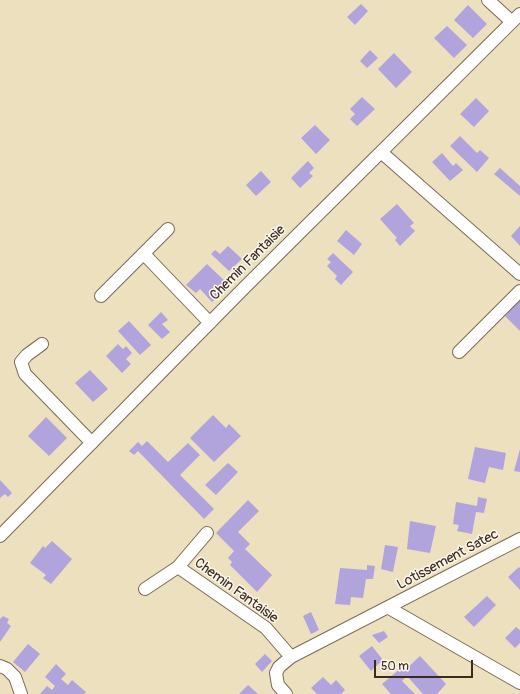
<!DOCTYPE html>
<html>
<head>
<meta charset="utf-8">
<style>
	body { margin:0 }
	#map { position:relative; width:520px; height:694px; overflow:hidden; background:#ede0bf; font-family:Pangolin,sans-serif }
	canvas { display:block }
	.scale { position:absolute; left:374px; top:660px; width:99px; height:18px; box-sizing:border-box; border:2px solid #3b2a1e; border-top:0; padding-left:5px; font-size:12px; line-height:14px; white-space:nowrap; color:#3b2a1e; -webkit-text-stroke:3px #fbf7ec; paint-order:stroke }
</style>
</head>
<body>
<div id="map">
<canvas width="520" height="694"></canvas>
<div class="scale">50 m</div>
</div>
<script>
const ctx = document.querySelector('canvas').getContext('2d');
ctx.lineJoin = 'round';
function fillPath(path, color) {
  ctx.fillStyle = color;
  ctx.fill(path, 'evenodd');
}
function toPath(rows) {
  const path = new Path2D();
  for (const r of rows) {
    path.moveTo(r[0], r[1]);
    for (let i = 2; i < r.length; i += 2) path.lineTo(r[i], r[i + 1]);
  }
  return path;
}
function stroke(path, color, width, dash) {
  ctx.strokeStyle = color;
  ctx.lineWidth = width;
  ctx.lineCap = dash ? 'butt' : 'round';
  ctx.setLineDash(dash || []);
  ctx.stroke(path);
}
function write(font, color, halo, rows, align = 'center') {
  ctx.font = font + ' Pangolin,sans-serif';
  ctx.lineWidth = 3;
  ctx.setLineDash([]);
  ctx.textBaseline = 'middle';
  ctx.strokeStyle = halo;
  ctx.fillStyle = color;
  for (const [text, x, y, turn = 0] of rows) {
    ctx.save();
    ctx.translate(x, y);
    ctx.rotate((+turn || 0) * Math.PI / 180);
    ctx.textAlign = isNaN(turn) ? turn : align;
    if (halo) ctx.strokeText(text, 0, 0);
    ctx.fillText(text, 0, 0);
    ctx.restore();
  }
}
const building = toPath([
	[361,4,368,11,355,25,347,17],
	[468,5,487,24,473,38,454,20],
	[447,26,467,45,454,58,434,38],
	[370,50,378,58,367,68,360,61],
	[394,53,412,72,396,88,378,69],
	[362,97,375,109,357,126,350,119,355,114,350,109],
	[476,98,489,111,474,127,460,114],
	[315,125,330,140,316,154,301,138],
	[460,136,477,153,480,150,489,158,477,172,450,146],
	[442,153,453,166,456,163,463,170,450,181,432,162],
	[308,161,314,168,309,173,313,176,300,188,291,178],
	[500,168,520,186,520,196,494,174],
	[261,171,271,182,256,196,246,185],
	[397,204,414,223,410,226,415,231,400,246,395,240,397,238,380,219],
	[520,226,520,246,511,236],
	[346,230,362,244,354,255,337,241],
	[228,246,242,259,229,271,211,254,215,250,220,254],
	[333,253,353,272,341,285,335,279,337,276,327,266,331,262,327,259],
	[207,264,229,285,223,292,221,289,218,292,220,294,212,302,200,289,196,293,186,285],
	[520,300,520,331,505,316],
	[161,312,168,320,162,324,170,332,162,339,148,325],
	[129,321,151,345,140,355,118,331],
	[118,344,123,349,126,346,132,353,126,359,131,364,122,373,106,356],
	[90,370,108,389,93,402,75,383],
	[213,415,226,428,229,424,241,436,214,462,190,438],
	[46,417,67,438,49,456,28,436],
	[147,441,168,462,188,443,200,455,180,475,214,509,204,519,138,451,134,455,129,451,138,442,142,446],
	[475,447,506,453,503,470,489,467,485,483,468,479],
	[520,449,520,472,514,471],
	[228,463,238,472,216,495,205,485],
	[0,480,12,493,8,497,5,494,0,498],
	[478,497,487,499,484,513,476,512,472,534,457,531,459,525,453,524,456,502,477,506],
	[248,500,259,511,238,532,250,544,245,549,272,575,257,592,230,565,232,562,228,558,234,551,216,533],
	[410,521,436,526,430,553,407,549],
	[52,541,72,559,51,584,43,578,46,575,30,563,43,546,45,548],
	[385,545,398,547,393,572,381,569],
	[367,565,375,566,373,579,366,579,363,598,351,597,350,605,335,604,340,568,367,570],
	[519,567,520,568,520,590,508,577],
	[487,596,496,605,474,627,464,617],
	[311,612,319,630,311,634,303,616],
	[3,616,9,619,7,623,11,626,0,642,0,619],
	[516,627,520,630,520,643,515,648,505,638],
	[384,631,388,637,379,643,372,635],
	[28,644,40,654,25,672,13,662],
	[372,646,383,660,371,671,359,656],
	[265,654,272,661,262,672,255,664],
	[420,656,446,684,437,694,423,694,407,676,402,681,415,694,391,694,382,684,401,668,404,671],
	[56,664,66,674,61,679,68,685,72,680,86,692,84,694,40,694,47,686,52,690,55,686,45,677],
	[323,677,331,685,336,680,345,690,341,694,317,694,311,688],
	[248,685,258,694,239,694]
]);
const street = toPath([
	[488,0,512,22],
	[381,152,520,274],
	[144,254,210,323],
	[101,296,168,229],
	[42,344,27,355,21,362,25,374,92,443],
	[459,352,520,291],
	[0,536,244,288,520,14],
	[178,567,266,628,291,657],
	[145,589,178,567,207,533],
	[389,608,520,683],
	[0,666,7,669,15,677,21,694],
	[286,694,278,685,276,673,279,667,291,657,520,539]
]);
const streetNames = [
	["Chemin Fantaisie",248,263,-45],
	["Lotissement Satec",448,560,-28],
	["Chemin Fantaisie",236,591,36]
];
fillPath(building, '#b1a3dc');
stroke(street, '#796a56', 14);
stroke(street, '#fff', 12);
write('14px', '#3b2a1e', '#fbf7ec', streetNames);
</script>
</body>
</html>
